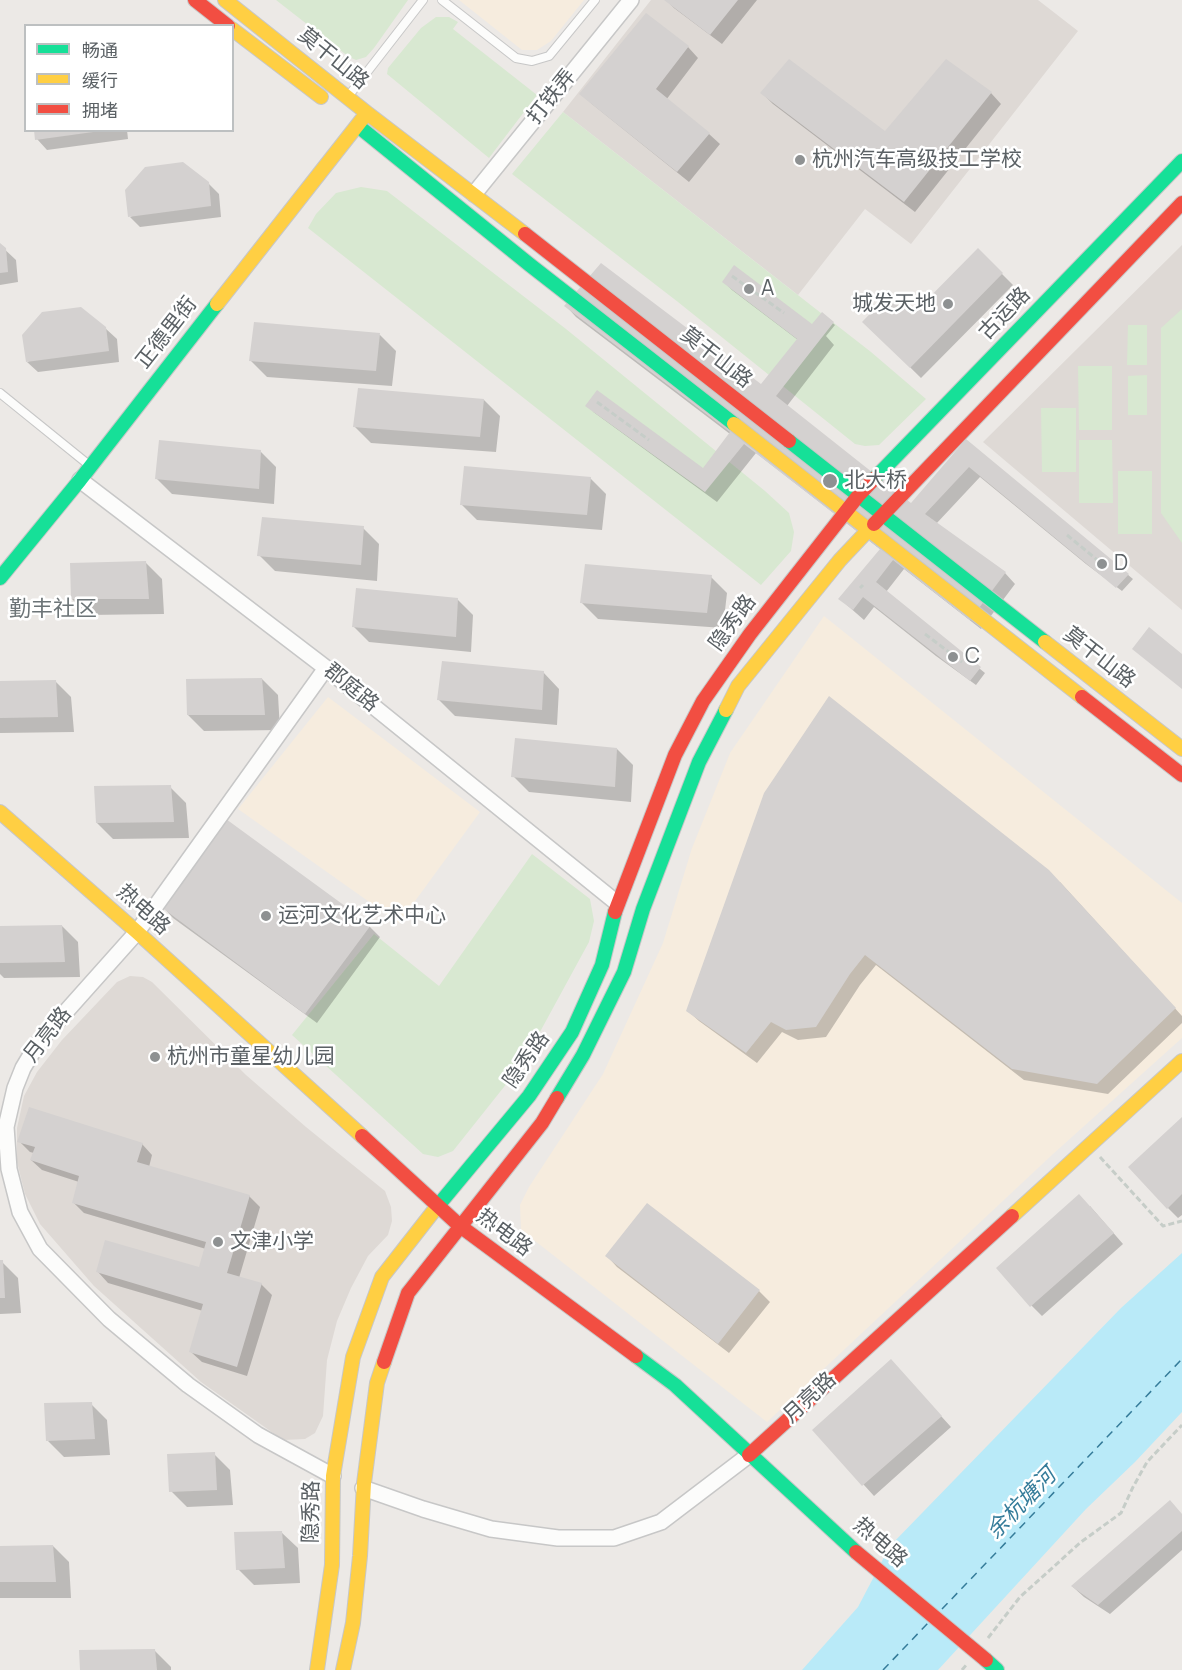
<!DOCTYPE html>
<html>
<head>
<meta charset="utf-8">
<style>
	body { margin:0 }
	#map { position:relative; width:1182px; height:1670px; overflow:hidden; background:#ece9e6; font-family:Manrope,"Noto Sans SC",sans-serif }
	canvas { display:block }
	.legend { position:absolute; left:24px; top:24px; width:210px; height:108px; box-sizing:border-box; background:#fff; border:2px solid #bdc0c1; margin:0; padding:8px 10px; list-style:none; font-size:18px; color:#5b6165 }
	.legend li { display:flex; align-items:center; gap:12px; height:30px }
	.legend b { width:30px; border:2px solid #bdc0c1 }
</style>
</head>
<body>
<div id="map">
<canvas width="1182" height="1670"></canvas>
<ul class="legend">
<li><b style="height:8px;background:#16e098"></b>畅通</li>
<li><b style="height:8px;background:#ffcf43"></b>缓行</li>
<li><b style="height:8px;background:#f24e42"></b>拥堵</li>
</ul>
</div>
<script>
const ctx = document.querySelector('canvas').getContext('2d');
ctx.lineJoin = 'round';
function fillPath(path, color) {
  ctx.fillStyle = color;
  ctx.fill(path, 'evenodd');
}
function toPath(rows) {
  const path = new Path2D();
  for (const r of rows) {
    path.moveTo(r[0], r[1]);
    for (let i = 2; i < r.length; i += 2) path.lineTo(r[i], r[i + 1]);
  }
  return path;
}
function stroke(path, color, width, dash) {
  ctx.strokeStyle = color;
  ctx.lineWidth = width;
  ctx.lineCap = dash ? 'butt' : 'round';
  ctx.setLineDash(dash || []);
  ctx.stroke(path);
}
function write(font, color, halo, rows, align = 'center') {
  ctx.font = font + ' Manrope,"Noto Sans SC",sans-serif';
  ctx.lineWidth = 5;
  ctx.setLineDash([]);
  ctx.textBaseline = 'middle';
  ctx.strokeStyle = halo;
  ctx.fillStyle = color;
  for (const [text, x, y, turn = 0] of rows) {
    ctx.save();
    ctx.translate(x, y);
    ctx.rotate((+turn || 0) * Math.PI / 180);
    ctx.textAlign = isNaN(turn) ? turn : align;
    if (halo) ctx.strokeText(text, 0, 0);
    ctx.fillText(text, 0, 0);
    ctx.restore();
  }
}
const commercial = toPath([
	[459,0,584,0,551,41,537,50,522,50],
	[824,616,1182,903,1182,1038,1053,1154,767,1422,521,1230,520,1205,529,1187,603,1074,663,943,692,848,730,753],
	[328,697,480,812,399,923,238,809]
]);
const education = toPath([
	[651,0,1038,0,1078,31,911,244,865,209,798,295,563,112],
	[1182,245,1182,610,983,442],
	[130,976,143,977,152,982,246,1075,306,1127,385,1191,391,1207,392,1221,388,1235,368,1256,351,1288,337,1321,327,1360,323,1416,315,1433,305,1439,283,1440,201,1382,94,1286,40,1224,25,1194,17,1162,17,1128,24,1096,37,1072,62,1040,117,982]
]);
const green = toPath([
	[276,0,408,0,374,48,366,57,356,60,349,57],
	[436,17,449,17,458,22,453,29,537,95,489,158,387,74,388,68,421,28],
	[563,112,871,352,926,399,879,445,865,446,855,444,678,302,512,174],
	[361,187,387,191,566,329,765,491,789,513,794,532,791,551,761,585,308,228,316,214,336,193],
	[1182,309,1182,543,1161,513,1161,328],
	[1128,325,1147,325,1147,365,1127,365],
	[1078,366,1112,366,1112,430,1079,430],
	[1147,375,1147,415,1128,415,1128,376],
	[1041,408,1076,408,1076,472,1042,472],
	[1079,440,1112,440,1113,503,1079,503],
	[1118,471,1152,471,1152,534,1118,534],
	[532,854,590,899,594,921,589,942,523,1063,453,1151,438,1157,423,1154,292,1035,374,934,439,986]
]);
const water = toPath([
	[1182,1253,1182,1412,1135,1462,1086,1509,938,1670,802,1670,858,1607,890,1546,1121,1308]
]);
const shadow = toPath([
	[666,0,757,0,722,44,674,8],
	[688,47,698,58,666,100,709,134,720,144,689,182,592,104,581,94],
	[762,93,885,133,991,93,1001,104,915,212,773,104],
	[35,130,127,130,128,139,47,150,37,139],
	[208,183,219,194,221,217,140,227,130,217],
	[0,245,16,260,18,282,0,285],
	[978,250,1013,285,921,378,864,322,912,317],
	[724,282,813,326,822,314,835,325,826,336,834,345,787,406,911,505,966,441,1133,579,1122,591,1086,564,980,477,936,524,1005,573,1015,584,981,629,904,569,886,592,985,673,976,685,936,656,874,607,864,620,840,599,881,550,756,453,717,502,592,411,703,470,730,434,576,317,566,306,761,387,798,340,732,290],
	[105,328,117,339,119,362,38,372,27,362],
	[380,335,396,351,392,386,267,377,251,361],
	[484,400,500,416,496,452,371,443,355,427],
	[260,451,276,467,274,504,172,494,156,478],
	[590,478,606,494,602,530,477,520,461,504],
	[363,528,379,544,377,581,275,571,259,555],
	[146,563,162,579,164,614,88,615,72,599],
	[711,577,727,593,723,628,598,619,582,603],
	[457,599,473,615,471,652,369,642,353,626],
	[543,672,559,689,557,725,455,716,439,700],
	[262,679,278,695,280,730,204,731,188,715],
	[55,681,71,697,74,732,0,733,0,682],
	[617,749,633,765,631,802,529,792,513,776],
	[170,787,186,803,189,838,113,839,97,823],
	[227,821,370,927,380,937,317,1023,173,918,163,907],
	[1060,882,1182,1016,1182,1023,1108,1094,1024,1080,876,965,860,985,826,1037,798,1040,782,1032,757,1063,699,1021,688,1011],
	[62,926,78,942,80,977,4,978,0,974,0,927],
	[1182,1119,1182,1215,1178,1218,1168,1208],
	[19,1141,142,1144,152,1155,149,1167,249,1196,260,1207,239,1278,261,1284,272,1295,247,1376,202,1362,191,1352,203,1311,108,1283,98,1272,200,1269,206,1249,84,1213,74,1203,79,1182,42,1170,31,1160,34,1153,30,1152],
	[1090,1206,1123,1244,1042,1316,1031,1305],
	[607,1256,759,1291,770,1302,729,1353,617,1267],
	[0,1262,2,1262,18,1278,21,1313,0,1314],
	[901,1372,951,1427,874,1496,814,1430],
	[91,1404,107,1420,110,1455,64,1457,48,1441],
	[214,1454,230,1470,233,1505,187,1507,171,1491],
	[1182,1514,1182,1550,1110,1614,1084,1597,1073,1587],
	[281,1532,298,1548,300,1583,254,1585,238,1569],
	[53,1546,69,1562,71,1598,0,1598,0,1547],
	[155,1651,171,1667,171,1670,81,1670]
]);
const ferry = toPath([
	[942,1609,1182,1359],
	[883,1670,928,1623]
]);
const building = toPath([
	[664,0,738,0,710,35],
	[646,13,689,46,656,89,710,133,677,172,579,94],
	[789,59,885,131,946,59,992,92,904,202,760,93],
	[34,130,93,130,93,132,35,140],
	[183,162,209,182,211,206,128,217,125,190,145,167],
	[0,243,6,248,8,272,0,273],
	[978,248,1003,273,910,368,862,322,890,293,912,315],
	[601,263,761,384,797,339,722,282,734,265,812,324,822,312,834,322,776,396,911,503,966,439,1129,574,1116,588,969,467,925,514,1006,572,970,620,893,560,876,582,981,667,970,681,863,597,853,610,838,599,880,549,744,444,705,492,585,406,597,390,703,468,730,432,564,306],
	[81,307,106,327,109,351,26,362,22,335,42,312],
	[254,322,380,333,376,371,249,361],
	[358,388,484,399,480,437,353,427],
	[159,440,261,450,259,489,155,479],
	[464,466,591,477,587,515,460,505],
	[262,517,364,526,361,565,257,556],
	[146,561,149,599,71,599,70,563],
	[585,564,712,575,707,613,580,603],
	[356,588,458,598,456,637,352,627],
	[1149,627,1182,654,1182,689,1132,649],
	[442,661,544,671,542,710,437,700],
	[262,678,265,715,187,715,186,679],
	[56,680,58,717,0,718,0,681],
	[829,696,1049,870,1176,1008,1097,1084,1012,1069,865,955,850,974,816,1027,786,1030,771,1022,746,1053,686,1011,764,793],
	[515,738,617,748,615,787,511,777],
	[171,785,174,822,96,823,94,786],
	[226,819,371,925,305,1014,161,907],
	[62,925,65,962,0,963,0,926],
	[29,1107,143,1143,137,1162,250,1195,227,1273,262,1283,237,1367,189,1352,203,1304,96,1272,105,1240,199,1267,206,1242,72,1203,79,1176,30,1160,35,1147,17,1142],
	[1182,1117,1182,1194,1167,1209,1128,1167],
	[1079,1194,1114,1233,1030,1307,996,1268],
	[647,1203,760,1290,718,1344,605,1256],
	[0,1260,3,1260,5,1298,0,1298],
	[891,1359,942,1416,862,1486,812,1430],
	[92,1402,95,1439,46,1441,44,1403],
	[215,1452,217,1490,169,1492,167,1454],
	[1170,1500,1182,1514,1182,1531,1098,1605,1071,1586],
	[282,1531,285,1568,236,1570,234,1532],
	[53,1545,56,1582,0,1582,0,1546],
	[155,1649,157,1670,80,1670,79,1650]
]);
const path = toPath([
	[732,276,784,313],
	[597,402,649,440],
	[1067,535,1107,568],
	[860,588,863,585],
	[925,634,962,662],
	[1100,1157,1163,1226,1182,1221],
	[988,1638,1020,1597,1081,1542,1121,1513,1133,1487,1147,1462,1182,1425],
	[962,1670,967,1664]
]);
const lane = toPath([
	[442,0,516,58,532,61,549,56,595,0],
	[350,94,423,0],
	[0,393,89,465]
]);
const street = toPath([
	[474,194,631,0],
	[80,480,326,668,617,903],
	[326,668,137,932,38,1043,23,1068,15,1088,6,1127,9,1169,20,1212,40,1249,109,1319,188,1385,258,1435,333,1476],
	[363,1488,423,1509,491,1529,558,1538,614,1538,661,1522,749,1455]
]);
const fast = toPath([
	[363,130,530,265,734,424],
	[789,441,1045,642],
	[875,478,1182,161],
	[0,578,80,480,217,304],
	[557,1098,583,1055,624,972,643,909,699,762,726,710],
	[436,1208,529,1096,572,1032,602,965,615,912],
	[636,1356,675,1385,856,1552],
	[986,1660,997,1670]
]);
const slow = toPath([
	[225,0,367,113,525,234],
	[232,29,321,97],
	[217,304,367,113],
	[734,424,1082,697],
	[1045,642,1182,749],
	[726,710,738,686,840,560,874,524],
	[0,812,137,932,362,1136],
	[1012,1216,1182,1061],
	[317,1670,332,1565,333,1476,353,1357,382,1277,436,1208],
	[343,1670,353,1623,360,1556,364,1483,377,1383,384,1362]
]);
const jam = toPath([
	[195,0,228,26],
	[525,234,789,441],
	[874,524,1182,203],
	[1082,697,1182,775],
	[615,912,675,755,703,701,750,634,858,496,875,478],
	[362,1136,460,1226,636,1356],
	[384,1362,408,1293,542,1123,557,1098],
	[749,1455,1012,1216]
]);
const jamBridge = toPath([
	[856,1552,986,1660]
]);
const markers = [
	[800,160,6,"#8e9192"],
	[749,289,6,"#8e9192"],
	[948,304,6,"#8e9192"],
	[830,481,8,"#8e9192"],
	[1102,564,6,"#8e9192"],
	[953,657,6,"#8e9192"],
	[266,916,6,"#8e9192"],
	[155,1057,6,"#8e9192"],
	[218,1242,6,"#8e9192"]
];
const streetNames = [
	["莫干山路",333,59,39],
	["打铁弄",552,97,-51],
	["古运路",1005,314,-46],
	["正德里街",167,333,-52],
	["莫干山路",716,358,38],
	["隐秀路",733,623,-54],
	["莫干山路",1099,658,38],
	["郡庭路",351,688,39],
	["热电路",143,910,42],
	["月亮路",48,1035,-52],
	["隐秀路",527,1060,-55],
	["热电路",504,1233,37],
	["月亮路",810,1398,-43],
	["隐秀路",312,1512,-89],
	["热电路",880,1543,41]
];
const poiNames = [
	["杭州汽车高级技工学校",812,160],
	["A",761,289],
	["城发天地",936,304,"right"],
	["北大桥",844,481],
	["D",1114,564],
	["C",965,657],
	["运河文化艺术中心",278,916],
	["杭州市童星幼儿园",167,1057],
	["文津小学",230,1242]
];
const neighbourhoodNames = [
	["勤丰社区",53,610]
];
const waterNames = [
	["余杭塘河",1022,1504,-46]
];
fillPath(commercial, '#f6ecde');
fillPath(education, '#ded9d5');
fillPath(green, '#d8e8d1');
fillPath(water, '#b9eaf8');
fillPath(shadow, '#0003');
stroke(ferry, '#357c9a', 1.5, [8, 6]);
fillPath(building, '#d4d1d0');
stroke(lane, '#c7c7c7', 10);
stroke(street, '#c7c7c7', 18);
stroke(fast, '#c7c7c7', 16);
stroke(slow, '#c7c7c7', 16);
stroke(jam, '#c7c7c7', 16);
stroke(path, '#c6cdc8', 3, [6, 3]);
stroke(lane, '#fcfcfb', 8);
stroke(street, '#fcfcfb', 15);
stroke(fast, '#16e098', 14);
stroke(slow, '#ffcf43', 14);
stroke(jam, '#f24e42', 14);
stroke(jamBridge, '#c7c7c7', 16, []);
stroke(jamBridge, '#f24e42', 14);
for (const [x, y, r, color] of markers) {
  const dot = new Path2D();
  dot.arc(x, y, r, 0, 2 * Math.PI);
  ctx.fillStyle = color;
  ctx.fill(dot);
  stroke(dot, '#fff', 2);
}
write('21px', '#5b6165', '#fff', streetNames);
write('21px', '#5b6165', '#fff', poiNames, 'left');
write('22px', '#6c7477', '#fff', neighbourhoodNames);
write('italic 22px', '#357c9a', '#fff', waterNames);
</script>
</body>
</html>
